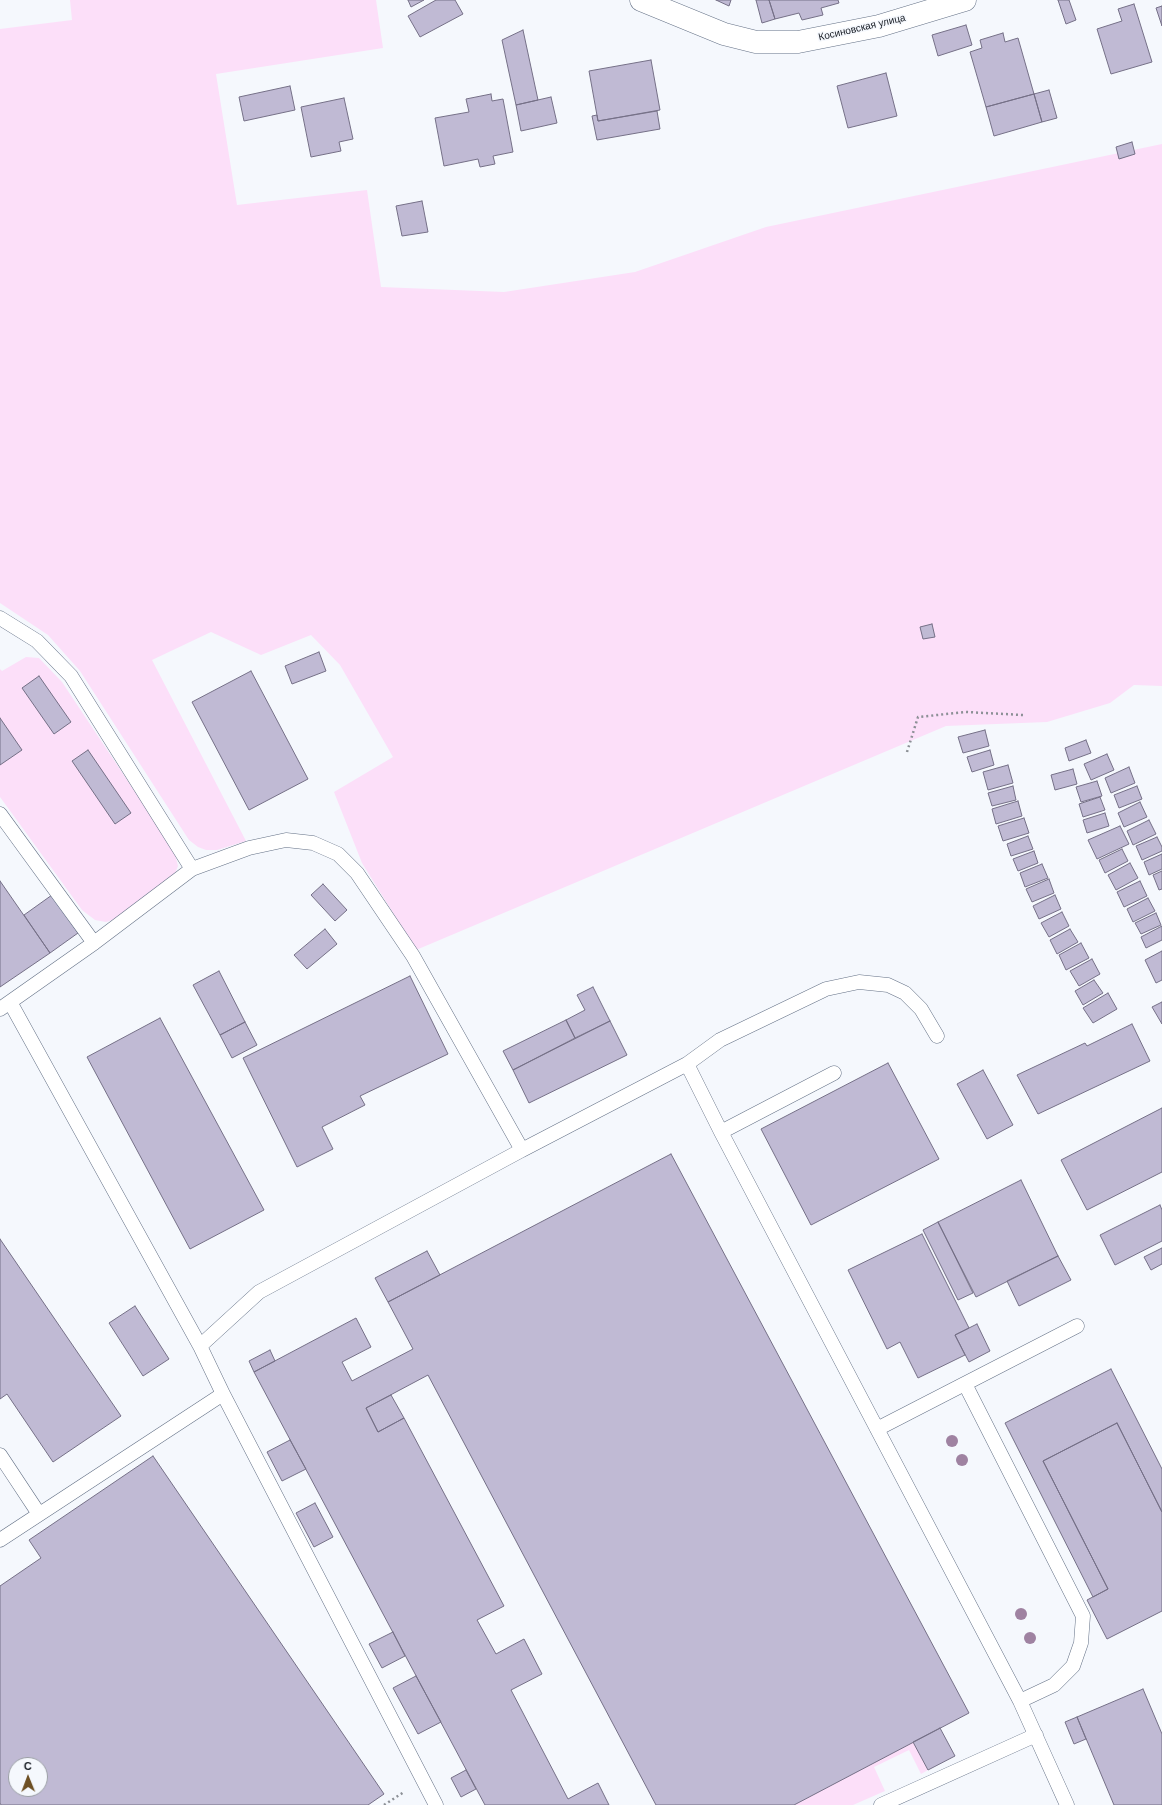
<!DOCTYPE html>
<html>
<head>
<meta charset="utf-8">
<style>
	body { margin:0 }
	#map { position:relative; width:1162px; height:1805px; overflow:hidden; background:#f5f8fd; font-family:"DM Sans",sans-serif }
	canvas { display:block }
	.north { position:absolute; left:8px; top:1757px; width:40px; height:40px; box-sizing:border-box; background:#f5f8fd; border:1px solid #9b9fa5; border-radius:50%; rotate:359deg; font-size:11px; font-weight:700; line-height:16px; text-align:center; color:#141921 }
	.north::after { content:''; display:block; margin:auto; width:14px; height:18px; background:#6d4f24; clip-path:polygon(50% 0,100% 100%,50% 72%,0 100%) }
</style>
</head>
<body>
<div id="map">
<canvas width="1162" height="1805"></canvas>
<div class="north">С</div>
</div>
<script>
const ctx = document.querySelector('canvas').getContext('2d');
ctx.lineJoin = 'round';
function fillPath(path, color) {
  ctx.fillStyle = color;
  ctx.fill(path, 'evenodd');
}
function toPath(rows) {
  const path = new Path2D();
  for (const r of rows) {
    path.moveTo(r[0], r[1]);
    for (let i = 2; i < r.length; i += 2) path.lineTo(r[i], r[i + 1]);
  }
  return path;
}
function stroke(path, color, width, dash) {
  ctx.strokeStyle = color;
  ctx.lineWidth = width;
  ctx.lineCap = dash ? 'butt' : 'round';
  ctx.setLineDash(dash || []);
  ctx.stroke(path);
}
function write(font, color, halo, rows, align = 'center') {
  ctx.font = font + ' "DM Sans",sans-serif';
  ctx.lineWidth = 3;
  ctx.setLineDash([]);
  ctx.textBaseline = 'middle';
  ctx.strokeStyle = halo;
  ctx.fillStyle = color;
  for (const [text, x, y, turn = 0] of rows) {
    ctx.save();
    ctx.translate(x, y);
    ctx.rotate((+turn || 0) * Math.PI / 180);
    ctx.textAlign = isNaN(turn) ? turn : align;
    if (halo) ctx.strokeText(text, 0, 0);
    ctx.fillText(text, 0, 0);
    ctx.restore();
  }
}
const green = toPath([
	[70,0,376,0,383,48,216,74,237,205,367,190,381,287,504,292,635,272,766,227,1162,144,1162,686,1134,685,1110,703,1047,722,946,726,416,950,362,863,334,792,393,757,340,665,311,635,261,655,211,632,152,660,246,841,217,850,206,850,198,847,189,840,80,671,48,635,0,603,0,29,72,20],
	[26,657,39,658,62,682,173,849,176,858,178,866,174,876,116,919,106,922,95,920,82,910,0,797,0,669,2,671],
	[913,1742,928,1770,921,1774,909,1750,874,1767,885,1791,853,1805,794,1805]
]);
const building = toPath([
	[408,0,424,0,411,7,408,0],
	[436,0,455,0,463,14,420,37,408,16,436,0],
	[716,0,731,0,729,6,716,0],
	[756,0,769,0,775,19,762,23,756,0],
	[769,0,838,0,839,3,821,8,823,15,802,20,799,13,775,19,769,0],
	[1058,0,1069,0,1076,20,1066,24,1058,0],
	[1134,4,1152,62,1111,74,1097,29,1122,21,1118,9,1134,4],
	[1162,6,1162,26,1156,8,1162,6],
	[966,25,972,45,938,56,932,35,966,25],
	[523,30,538,100,516,105,502,40,523,30],
	[1003,33,1005,42,1018,38,1034,94,986,107,970,52,982,48,980,40,1003,33],
	[651,60,660,110,598,121,589,71,651,60],
	[886,73,897,116,848,128,837,86,886,73],
	[290,86,295,110,244,121,239,97,290,86],
	[1049,90,1057,118,1042,122,1034,94,1049,90],
	[491,94,492,101,503,99,513,152,493,156,495,164,480,167,478,159,444,166,435,118,469,112,466,99,491,94],
	[1034,94,1042,122,994,136,986,107,1034,94],
	[551,97,557,123,521,131,516,105,551,97],
	[344,98,353,139,339,142,341,151,311,157,301,107,344,98],
	[657,111,660,129,597,140,592,116,597,115,598,121,657,111],
	[1132,142,1135,154,1119,159,1116,147,1132,142],
	[422,201,428,232,402,236,396,206,422,201],
	[932,624,935,637,923,639,920,627,932,624],
	[319,652,326,671,292,684,285,666,319,652],
	[251,671,308,779,249,810,192,702,251,671],
	[39,676,71,722,54,734,22,688,39,676],
	[0,718,22,750,0,765,0,718],
	[985,730,989,746,963,753,958,737,985,730],
	[1086,740,1091,753,1069,761,1065,748,1086,740],
	[88,750,131,813,115,824,72,761,88,750],
	[990,750,994,765,972,772,967,757,990,750],
	[1107,754,1114,770,1091,780,1084,764,1107,754],
	[1008,765,1013,783,988,790,983,772,1008,765],
	[1129,767,1135,783,1111,793,1105,778,1129,767],
	[1073,769,1077,784,1055,790,1051,775,1073,769],
	[1097,781,1102,796,1081,802,1076,787,1097,781],
	[1013,786,1016,800,992,806,988,793,1013,786],
	[1137,786,1142,799,1119,808,1114,795,1137,786],
	[1100,797,1105,810,1083,817,1079,804,1100,797],
	[1018,801,1022,816,996,824,992,809,1018,801],
	[1140,802,1147,817,1124,827,1118,813,1140,802],
	[1105,813,1109,826,1087,833,1083,820,1105,813],
	[1024,818,1029,833,1003,841,998,826,1024,818],
	[1149,820,1156,834,1133,845,1127,831,1149,820],
	[1120,826,1129,844,1097,859,1088,840,1120,826],
	[1028,836,1033,849,1011,856,1007,844,1028,836],
	[1157,837,1162,847,1162,851,1142,860,1136,846,1157,837],
	[1122,849,1128,861,1105,873,1099,860,1122,849],
	[1034,851,1038,863,1018,871,1013,859,1034,851],
	[1162,854,1162,869,1149,875,1144,862,1162,854],
	[1130,863,1138,878,1116,890,1108,875,1130,863],
	[1042,864,1048,878,1025,887,1020,873,1042,864],
	[1162,871,1162,889,1159,890,1153,875,1162,871],
	[1049,879,1054,893,1032,902,1026,889,1049,879],
	[0,881,50,953,0,987,0,881],
	[1140,881,1147,896,1124,907,1117,892,1140,881],
	[323,884,347,910,335,921,311,895,323,884],
	[52,895,78,933,50,953,24,915,52,895],
	[1055,895,1061,909,1039,919,1033,906,1055,895],
	[1148,898,1155,911,1133,922,1127,909,1148,898],
	[1062,912,1069,926,1049,937,1041,923,1062,912],
	[1156,913,1161,925,1141,934,1135,923,1156,913],
	[1162,926,1162,940,1146,948,1141,937,1162,926],
	[325,929,337,944,307,969,294,955,325,929],
	[1070,929,1078,942,1057,954,1050,940,1070,929],
	[1081,943,1089,958,1066,970,1059,955,1081,943],
	[1162,951,1162,980,1156,983,1145,960,1162,951],
	[1092,959,1100,974,1079,986,1070,971,1092,959],
	[219,971,245,1022,220,1035,193,985,219,971],
	[410,976,448,1054,360,1096,365,1105,322,1127,333,1149,297,1167,243,1058,410,976],
	[1094,980,1103,993,1083,1005,1075,991,1094,980],
	[593,987,610,1021,575,1038,566,1020,585,1010,577,995,593,987],
	[1108,993,1117,1009,1093,1023,1083,1008,1108,993],
	[1162,1002,1162,1024,1152,1007,1162,1002],
	[160,1018,264,1210,190,1249,87,1057,160,1018],
	[566,1020,575,1038,513,1070,503,1051,566,1020],
	[610,1021,627,1055,529,1103,513,1070,610,1021],
	[245,1022,257,1045,232,1058,220,1035,245,1022],
	[1132,1024,1150,1061,1038,1114,1017,1075,1085,1043,1087,1046,1132,1024],
	[888,1063,939,1159,811,1225,761,1129,888,1063],
	[983,1070,1013,1125,987,1139,957,1084,983,1070],
	[1162,1108,1162,1172,1087,1210,1061,1160,1162,1108],
	[671,1154,969,1713,794,1805,656,1805,428,1375,366,1408,378,1432,404,1418,504,1606,477,1620,496,1654,524,1639,542,1674,511,1690,568,1799,598,1783,609,1805,485,1805,254,1372,356,1318,371,1347,342,1362,352,1381,413,1349,388,1302,671,1154],
	[1021,1180,1058,1256,976,1297,938,1222,1021,1180],
	[1160,1205,1162,1210,1162,1241,1115,1265,1100,1235,1160,1205],
	[938,1222,973,1293,958,1300,923,1230,938,1222],
	[922,1234,969,1328,955,1335,965,1355,918,1378,900,1342,887,1349,848,1270,922,1234],
	[0,1239,121,1416,53,1462,7,1394,0,1399,0,1239],
	[1162,1248,1162,1264,1151,1270,1144,1257,1162,1248],
	[427,1251,440,1275,388,1302,375,1278,427,1251],
	[1058,1256,1071,1280,1019,1306,1007,1281,1058,1256],
	[135,1306,169,1359,143,1376,109,1323,135,1306],
	[977,1324,990,1351,969,1362,955,1335,977,1324],
	[270,1350,275,1361,254,1372,249,1361,270,1350],
	[1111,1369,1162,1469,1162,1512,1117,1423,1043,1461,1108,1589,1093,1597,1005,1423,1111,1369],
	[391,1395,404,1418,378,1432,366,1408,391,1395],
	[1117,1423,1162,1512,1162,1611,1107,1639,1087,1600,1108,1589,1043,1461,1117,1423],
	[290,1440,306,1469,282,1481,267,1452,290,1440],
	[153,1456,384,1794,368,1805,1,1805,0,1803,0,1586,41,1558,29,1540,153,1456],
	[16,1765,40,1765,40,1789,16,1789,16,1765],
	[315,1503,333,1537,314,1547,296,1513,315,1503],
	[393,1632,405,1656,382,1668,369,1644,393,1632],
	[416,1676,441,1722,418,1734,393,1688,416,1676],
	[1143,1689,1162,1734,1162,1805,1114,1805,1077,1717,1143,1689],
	[1077,1717,1086,1739,1074,1744,1065,1722,1077,1717],
	[940,1728,955,1756,928,1770,913,1742,940,1728],
	[466,1770,476,1789,461,1797,451,1778,466,1770]
]);
const path = toPath([
	[907,752,918,717,966,712,1023,715],
	[384,1805,404,1792]
]);
const service = toPath([
	[0,618,37,641,71,676,192,869,249,848,286,840,313,843,338,854,357,873,413,956,522,1150,687,1064],
	[0,814,94,943,192,869],
	[10,1002,200,1346,223,1394,436,1805],
	[0,1009,94,943],
	[937,1036,921,1009,905,993,888,985,859,982,826,989,720,1040,687,1064,721,1132,1020,1701,1067,1805],
	[721,1132,834,1073],
	[200,1346,259,1292,522,1150],
	[965,1384,1083,1616,1081,1643,1073,1666,1054,1685,1020,1701],
	[877,1429,1077,1326],
	[0,1455,39,1514],
	[0,1540,223,1394],
	[881,1805,1036,1735]
]);
const minor = toPath([
	[641,0,724,34,756,42,798,42,879,26,965,0]
]);
const trees = [
	[952,1441],
	[962,1460],
	[1021,1614],
	[1030,1638]
];
const streetNames = [
	["Косиновская улица",862,28,-13]
];
fillPath(green, '#fcdff9');
fillPath(building, '#c0bad4');
stroke(building, '#757087', 1);
stroke(service, '#647186', 15);
stroke(minor, '#647186', 23);
stroke(path, '#8c9096', 2.5, [2, 3]);
stroke(service, '#fff', 14);
stroke(minor, '#fff', 22);
ctx.fillStyle = '#9f82a1';
for (const [x, y] of trees) {
  ctx.beginPath();
  ctx.arc(x, y, 6, 0, 2 * Math.PI);
  ctx.fill();
}
write('10px', '#141921', '#f5f8fd', streetNames);
</script>
</body>
</html>
